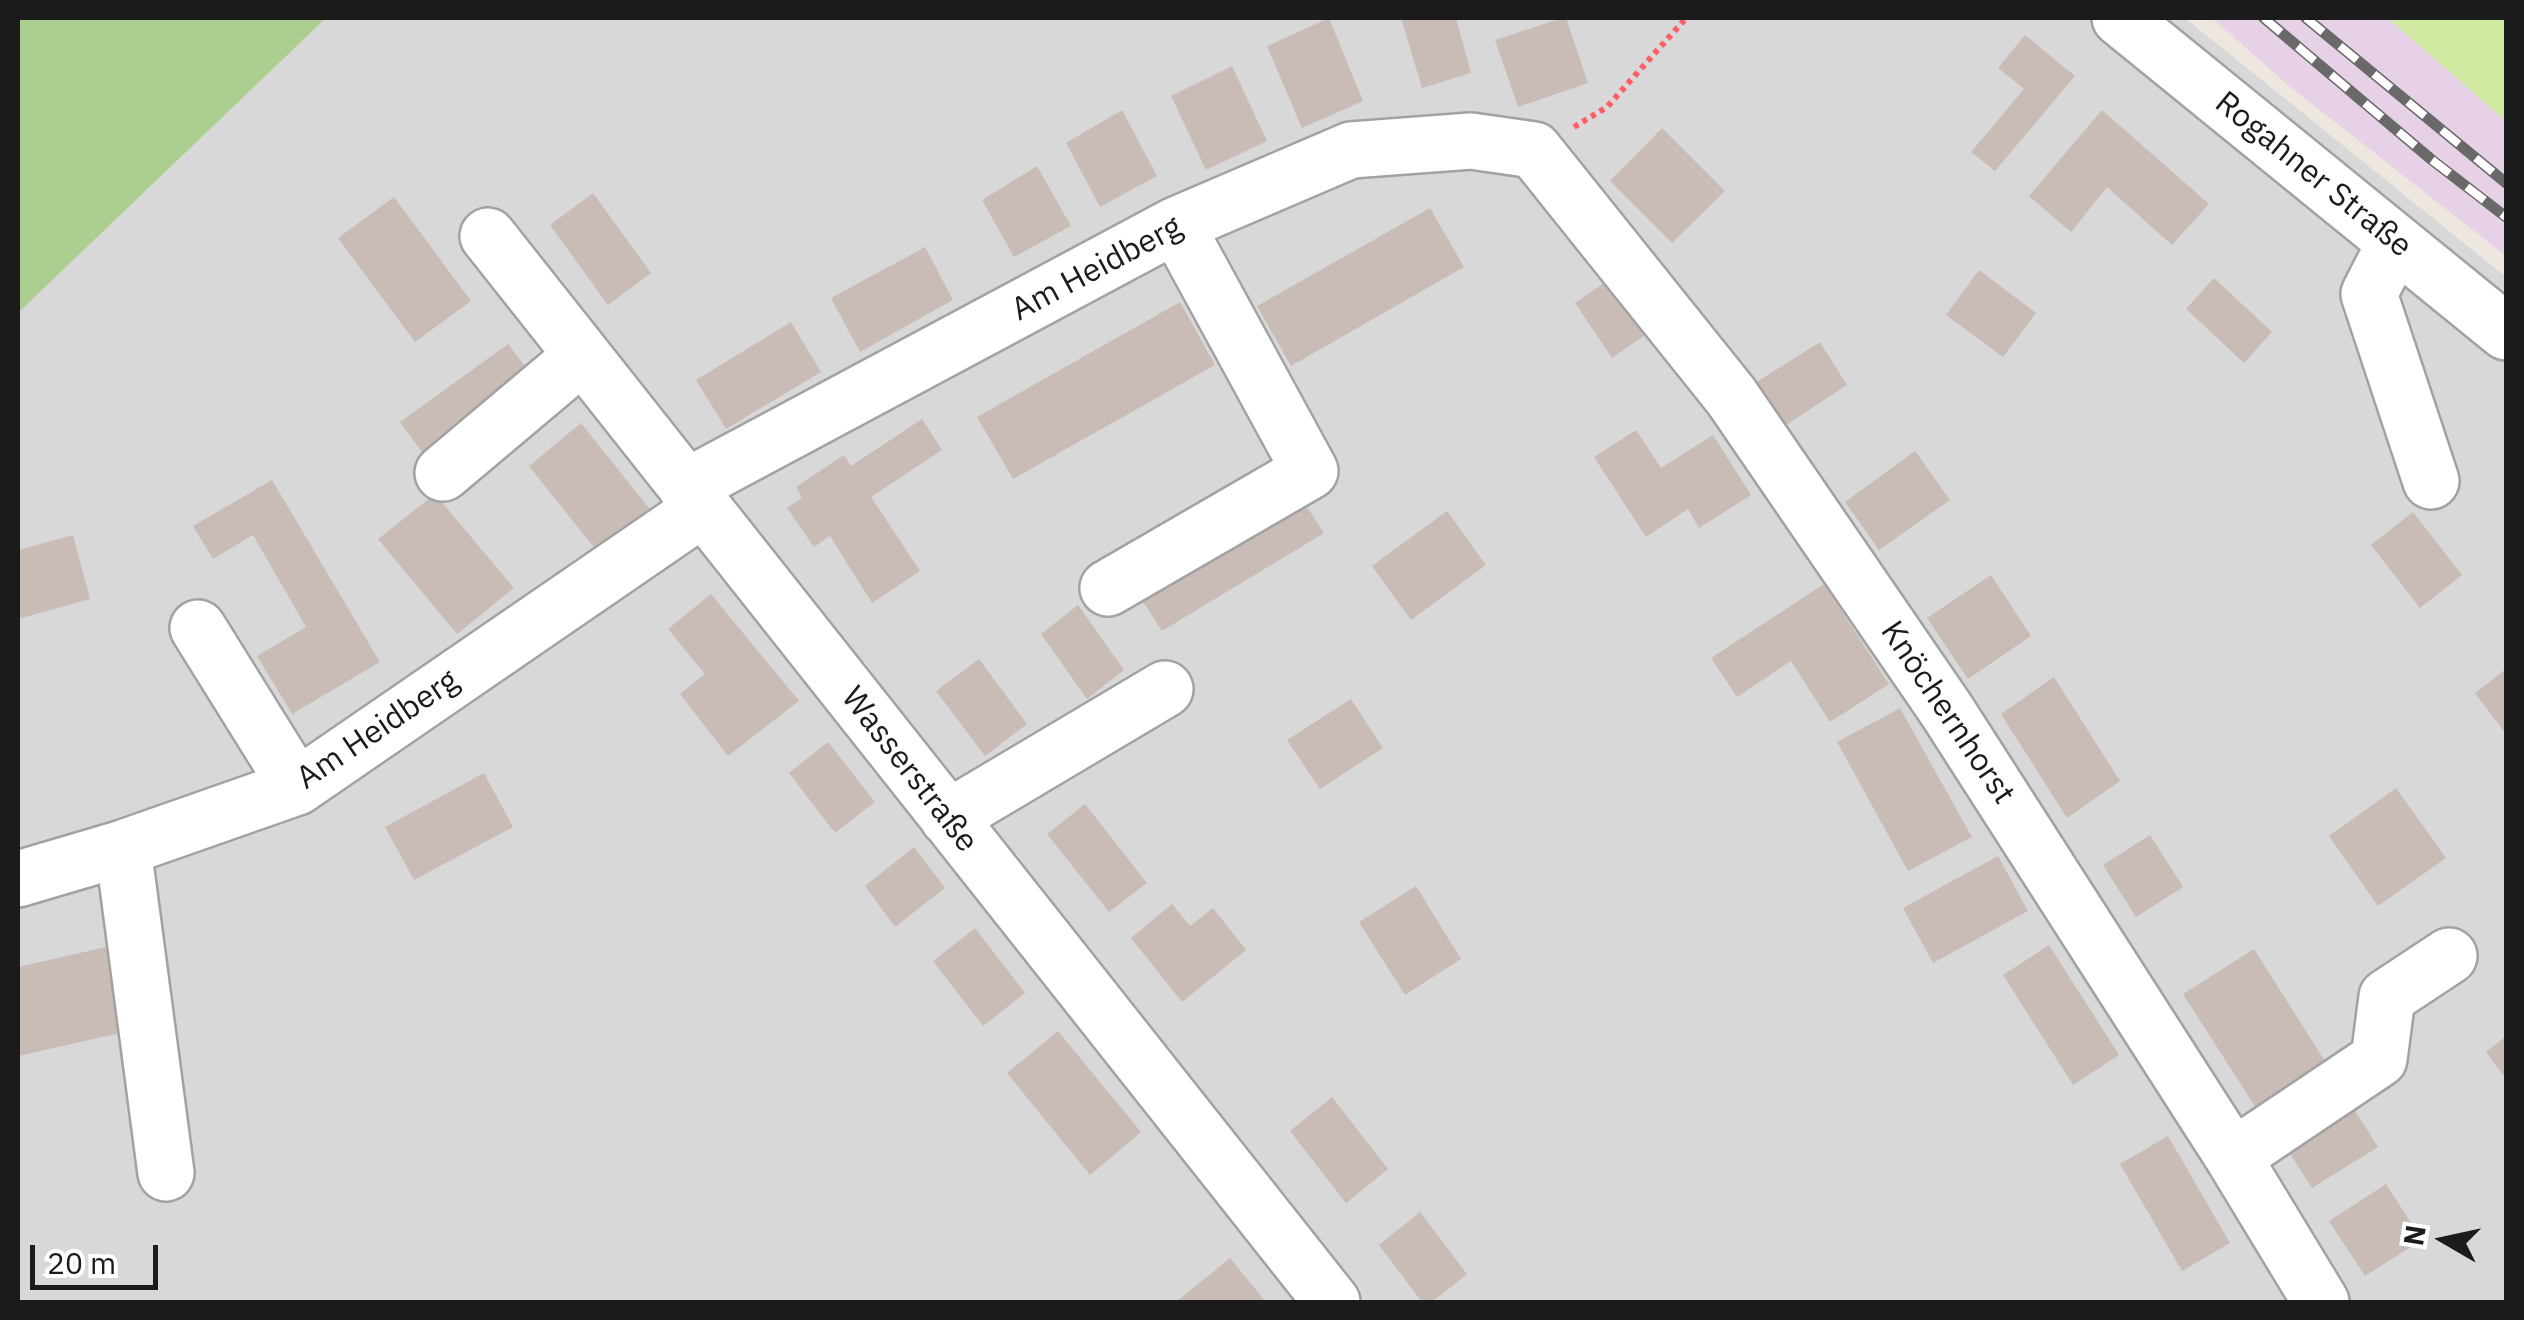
<!DOCTYPE html>
<html>
<head>
<meta charset="utf-8">
<style>
	body { margin:0 }
	#map { position:relative; width:2524px; height:1320px; overflow:hidden; background:#ede7df; font-family:"IBM Plex Sans",sans-serif }
	canvas { display:block }
	.frame { position:absolute; inset:0; border:20px solid #1b1b1b; pointer-events:none }
	.north { position:absolute; left:2394px; top:1190px; width:100px; height:100px; -webkit-text-stroke:8px #fff; paint-order:stroke; rotate:279deg; font-size:28px; font-weight:700; line-height:40px; text-align:center; color:#1b1b1b }
	.north::after { content:''; display:block; margin:auto; width:35px; height:45px; background:#1b1b1b; clip-path:polygon(50% 0,100% 100%,50% 72%,0 100%) }
	.scale { position:absolute; left:30px; top:1245px; width:128px; height:45px; box-sizing:border-box; border:5px solid #1b1b1b; border-top:0; padding-left:12px; font-size:30px; line-height:35px; white-space:nowrap; color:#1b1b1b; -webkit-text-stroke:8px #fff; paint-order:stroke }
</style>
</head>
<body>
<div id="map">
<canvas width="2524" height="1320"></canvas>
<div class="frame"></div>
<div class="north">N</div>
<div class="scale">20 m</div>
</div>
<script>
const ctx = document.querySelector('canvas').getContext('2d');
ctx.lineJoin = 'round';
function fillPath(path, color) {
  ctx.fillStyle = color;
  ctx.fill(path, 'evenodd');
}
function toPath(rows) {
  const path = new Path2D();
  for (const r of rows) {
    path.moveTo(r[0], r[1]);
    for (let i = 2; i < r.length; i += 2) path.lineTo(r[i], r[i + 1]);
  }
  return path;
}
function stroke(path, color, width, dash) {
  ctx.strokeStyle = color;
  ctx.lineWidth = width;
  ctx.lineCap = dash ? 'butt' : 'round';
  ctx.setLineDash(dash || []);
  ctx.stroke(path);
}
function write(font, color, halo, rows, align = 'center') {
  ctx.font = font + ' "IBM Plex Sans",sans-serif';
  ctx.lineWidth = 8;
  ctx.setLineDash([]);
  ctx.textBaseline = 'middle';
  ctx.strokeStyle = halo;
  ctx.fillStyle = color;
  for (const [text, x, y, turn = 0] of rows) {
    ctx.save();
    ctx.translate(x, y);
    ctx.rotate((+turn || 0) * Math.PI / 180);
    ctx.textAlign = isNaN(turn) ? turn : align;
    if (halo) ctx.strokeText(text, 0, 0);
    ctx.fillText(text, 0, 0);
    ctx.restore();
  }
}
const residential = toPath([
	[326,18,2185,18,2506,277,2506,1302,18,1302,18,313]
]);
const industrial = toPath([
	[2212,18,2388,18,2506,121,2506,256,2289,86]
]);
const grass = toPath([
	[2388,18,2506,18,2506,121]
]);
const forest = toPath([
	[18,18,326,18,18,313]
]);
const building = toPath([
	[1329,18,1363,101,1302,128,1267,46],
	[1401,18,1456,18,1471,73,1422,88],
	[1562,18,1566,18,1588,83,1518,107,1495,40],
	[2025,35,2075,76,1995,171,1971,152,2024,89,1998,68],
	[1232,66,1267,141,1206,170,1171,96],
	[1122,110,1157,176,1100,207,1066,143],
	[2102,110,2209,204,2172,245,2107,187,2071,232,2029,196],
	[1662,128,1725,191,1672,243,1610,181],
	[1037,166,1071,226,1014,257,982,200],
	[593,193,651,273,608,305,550,225],
	[394,197,471,301,415,342,338,238],
	[1430,208,1464,267,1291,366,1257,306],
	[925,247,953,300,860,352,831,298],
	[1979,270,2036,313,2003,357,1946,315],
	[1617,274,1655,328,1612,358,1575,303],
	[2214,278,2272,332,2244,363,2186,309],
	[1180,302,1215,365,1013,479,977,417],
	[791,322,821,372,726,429,696,380],
	[1820,342,1847,385,1783,427,1755,383],
	[508,344,530,373,422,452,400,422],
	[922,419,942,450,871,497,920,571,872,603,830,536,814,547,787,508,802,498,796,487,844,455,851,466],
	[581,423,653,513,600,555,529,466],
	[1636,430,1661,468,1713,435,1751,495,1699,528,1688,509,1646,537,1594,457],
	[1915,451,1950,500,1879,550,1845,502],
	[272,480,380,662,292,714,257,656,306,627,253,535,213,559,193,526],
	[435,494,514,588,457,634,378,539],
	[1302,499,1324,533,1162,631,1140,597],
	[1447,511,1486,565,1411,620,1372,566],
	[2413,512,2462,575,2420,608,2371,545],
	[73,535,90,599,18,619,18,550],
	[1991,575,2031,636,1968,679,1927,618],
	[1824,584,1889,684,1830,722,1791,661,1737,697,1711,658],
	[711,594,799,701,728,756,680,694,705,674,668,629],
	[1078,605,1124,670,1087,699,1041,634],
	[979,659,1027,724,985,756,936,691],
	[2506,669,2506,734,2475,693],
	[2054,677,2120,781,2067,818,2001,714],
	[1351,699,1383,748,1320,789,1287,740],
	[1900,708,1972,837,1908,871,1837,742],
	[828,742,875,802,835,833,789,773],
	[484,773,513,827,414,880,385,827],
	[2396,788,2446,858,2378,906,2329,836],
	[1085,804,1147,883,1109,912,1047,834],
	[2150,835,2183,887,2136,917,2103,865],
	[914,847,945,888,895,927,865,886],
	[1998,856,2028,911,1933,963,1903,908],
	[1416,886,1461,959,1405,995,1359,922],
	[1172,904,1190,926,1213,908,1246,950,1182,1002,1131,938],
	[975,928,1025,993,983,1026,933,961],
	[2049,945,2119,1055,2073,1085,2003,975],
	[106,947,125,1032,18,1056,18,967],
	[2254,949,2333,1074,2263,1119,2183,994],
	[1058,1031,1141,1132,1090,1175,1007,1073],
	[2506,1036,2506,1079,2486,1052],
	[1332,1097,1388,1169,1346,1203,1290,1131],
	[2349,1101,2378,1147,2312,1188,2283,1143],
	[2168,1136,2230,1243,2182,1271,2120,1164],
	[2386,1184,2422,1240,2365,1276,2329,1221],
	[1420,1212,1467,1274,1432,1302,1422,1302,1379,1245],
	[1230,1258,1266,1302,1176,1302]
]);
const path = toPath([
	[1574,127,1607,107,1686,18]
]);
const minor = toPath([
	[2120,18,2506,332],
	[488,236,1332,1302],
	[2395,243,2369,294,2431,481],
	[443,473,582,356],
	[686,487,1176,225,1351,150,1471,141,1534,150,1731,396,1947,711,2233,1157,2321,1302],
	[1108,588,1310,471,1176,225],
	[198,628,297,787],
	[948,818,1165,689],
	[123,848,166,1173],
	[18,879,123,848,297,787,702,509],
	[2233,1157,2379,1059,2387,997,2449,956]
]);
const rail = toPath([
	[2264,18,2432,160,2506,217],
	[2306,18,2506,183]
]);
const streetNames = [
	["Rogahner Straße",2313,175,39],
	["Am Heidberg",1097,269,-28],
	["Knöchernhorst",1947,713,56],
	["Am Heidberg",378,730,-34],
	["Wasserstraße",909,770,52]
];
fillPath(residential, '#d9d8d8');
fillPath(industrial, '#e7d1e6');
fillPath(grass, '#d0eba1');
fillPath(forest, '#accf91');
fillPath(building, '#c9bcb6');
stroke(minor, '#a2a2a2', 60);
stroke(path, '#ff5e65', 6, [5, 5]);
stroke(minor, '#fff', 55);
stroke(rail, '#696969', 11);
stroke(rail, '#fff', 8, [22]);
write('32px', '#1b1b1b', '#fff', streetNames);
</script>
</body>
</html>
